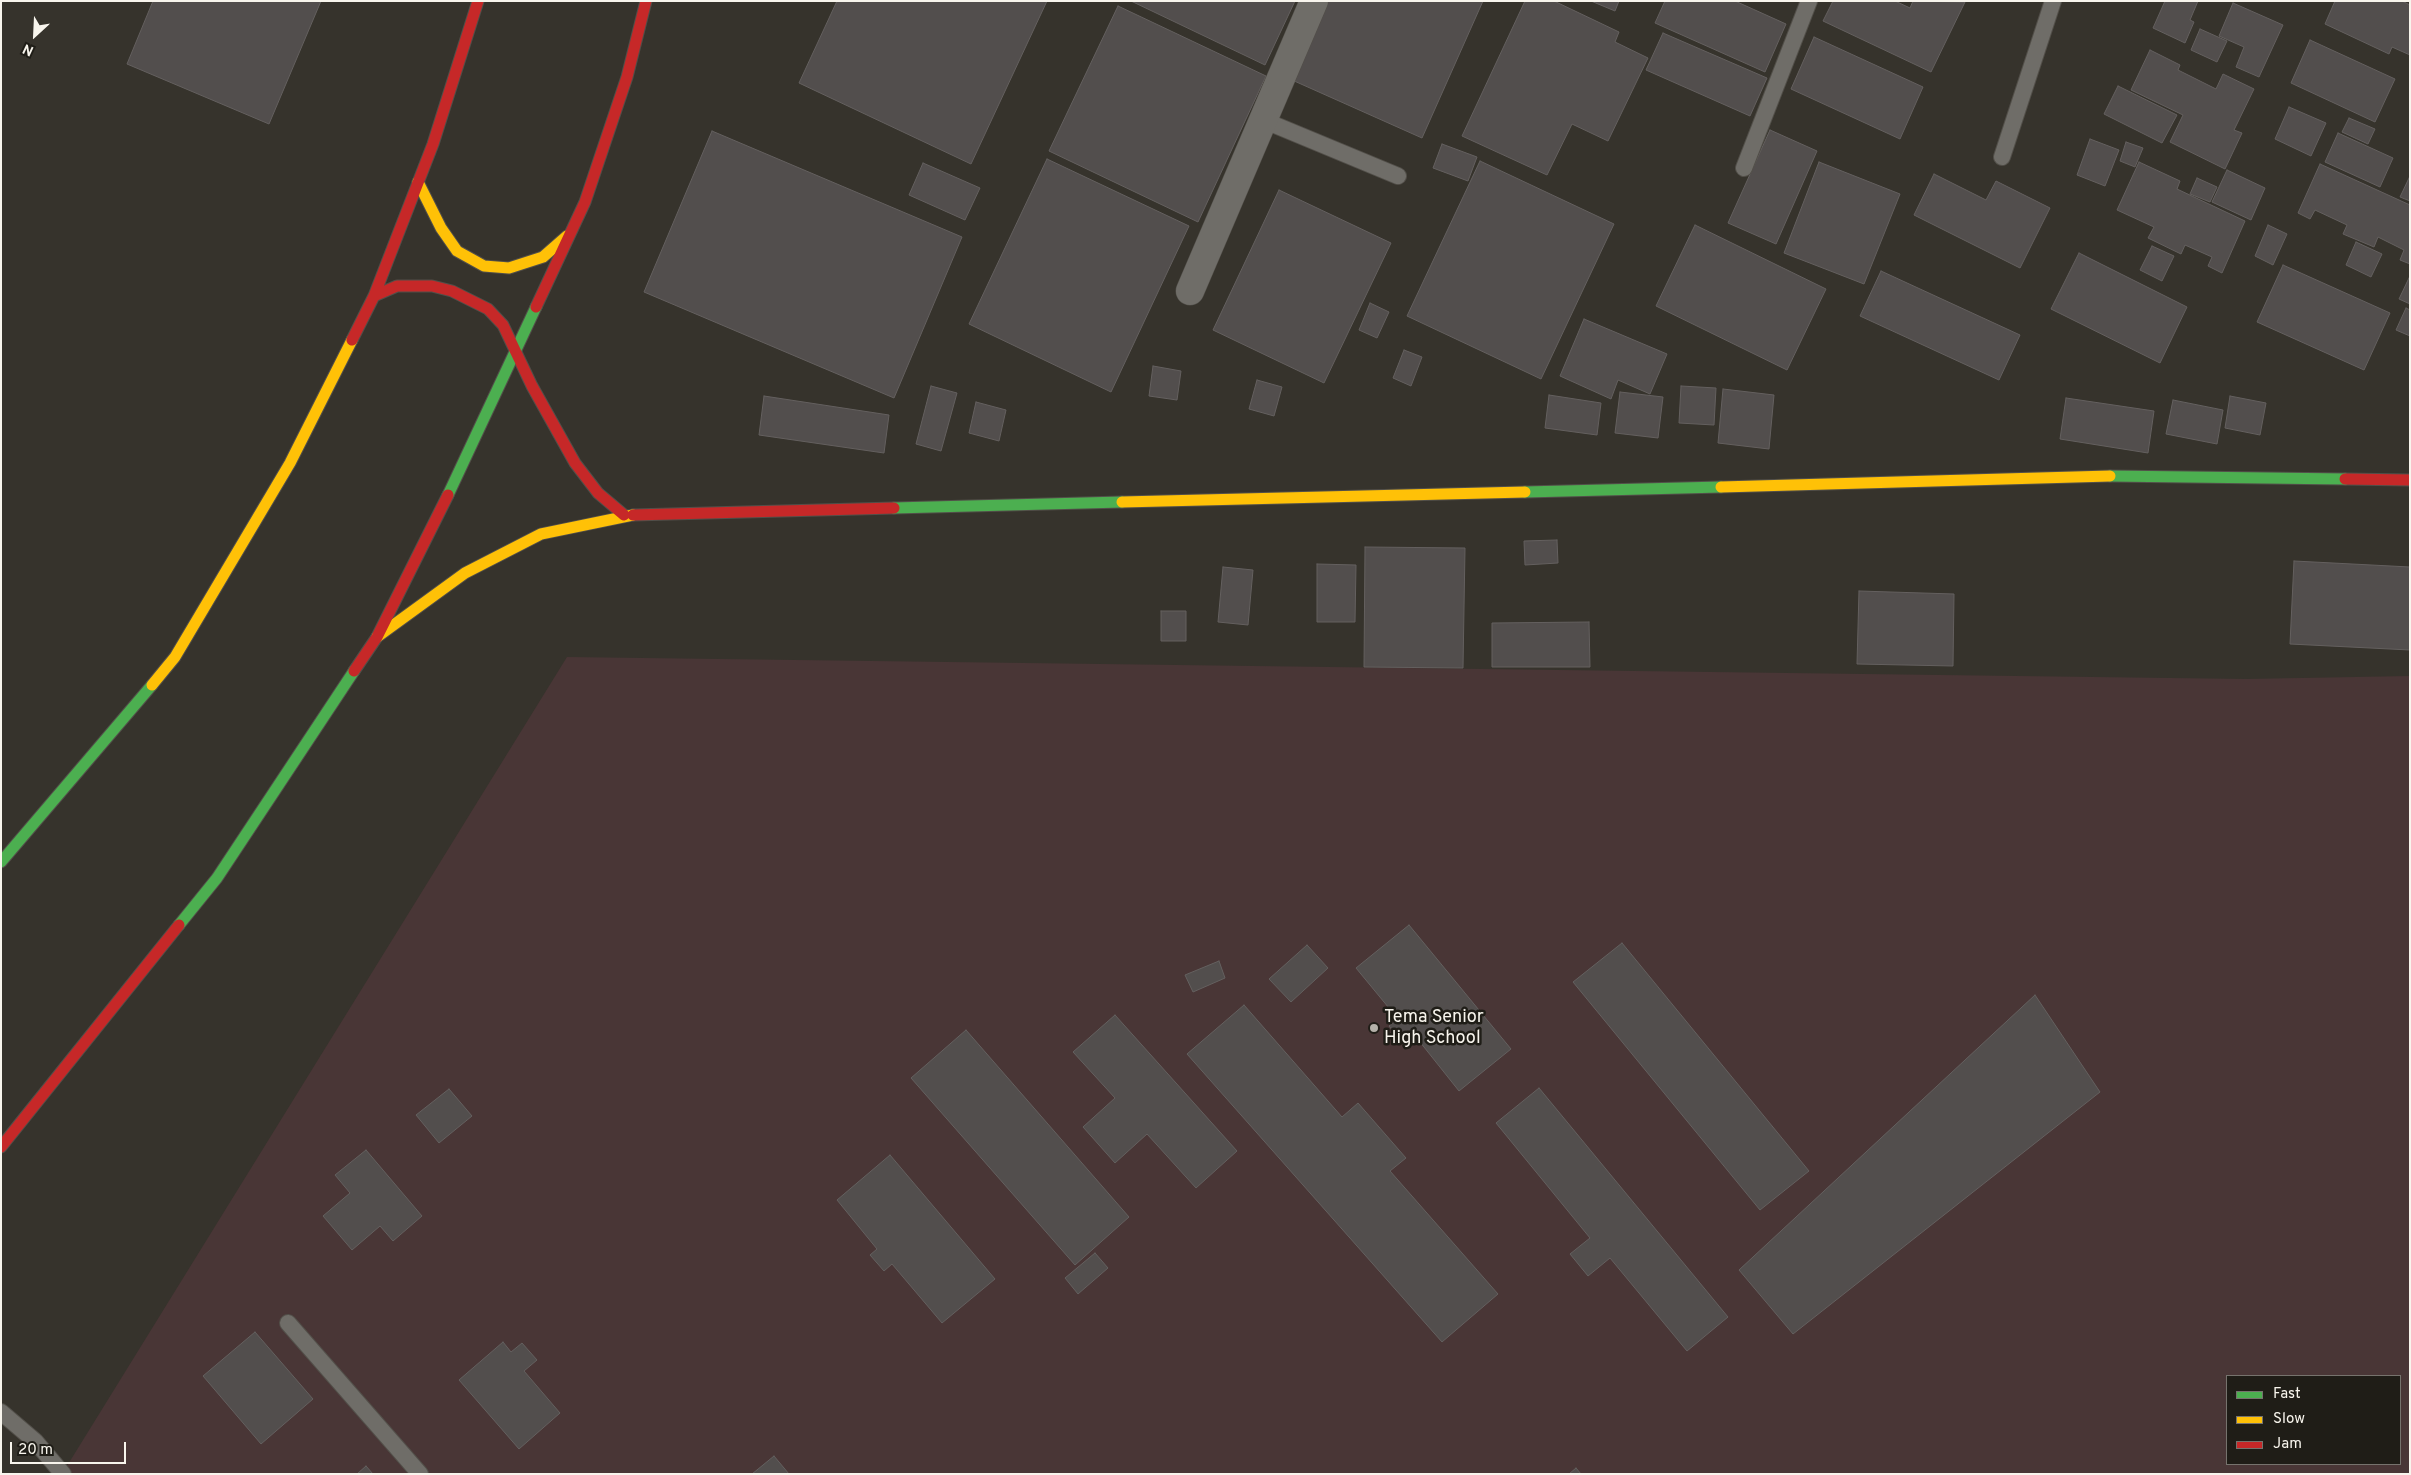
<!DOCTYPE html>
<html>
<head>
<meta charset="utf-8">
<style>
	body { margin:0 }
	#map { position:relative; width:2411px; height:1475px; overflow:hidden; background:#36332c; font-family:Overpass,sans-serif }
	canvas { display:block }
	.frame { position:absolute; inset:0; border:2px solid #f8f5ed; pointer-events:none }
	.legend { position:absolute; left:2226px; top:1375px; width:175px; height:90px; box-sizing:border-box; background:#1f1d17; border:1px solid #76736d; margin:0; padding:6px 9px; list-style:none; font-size:15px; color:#f8f5ed }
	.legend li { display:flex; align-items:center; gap:10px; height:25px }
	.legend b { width:25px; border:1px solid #76736d }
	.north { position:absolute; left:10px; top:10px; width:50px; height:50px; -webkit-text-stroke:4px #1f1d17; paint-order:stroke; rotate:205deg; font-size:14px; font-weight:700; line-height:20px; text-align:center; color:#f8f5ed }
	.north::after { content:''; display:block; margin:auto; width:18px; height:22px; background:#f8f5ed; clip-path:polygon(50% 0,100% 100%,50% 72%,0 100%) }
	.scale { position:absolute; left:10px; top:1442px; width:116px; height:22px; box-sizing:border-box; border:2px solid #f8f5ed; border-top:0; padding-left:6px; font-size:15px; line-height:18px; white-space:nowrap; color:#f8f5ed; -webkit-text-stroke:4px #1f1d17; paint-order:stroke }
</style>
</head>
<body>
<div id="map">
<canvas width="2411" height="1475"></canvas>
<div class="frame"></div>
<ul class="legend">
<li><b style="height:6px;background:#4caf50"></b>Fast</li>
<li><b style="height:6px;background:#ffc107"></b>Slow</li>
<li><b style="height:6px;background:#c62828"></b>Jam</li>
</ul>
<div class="north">N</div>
<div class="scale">20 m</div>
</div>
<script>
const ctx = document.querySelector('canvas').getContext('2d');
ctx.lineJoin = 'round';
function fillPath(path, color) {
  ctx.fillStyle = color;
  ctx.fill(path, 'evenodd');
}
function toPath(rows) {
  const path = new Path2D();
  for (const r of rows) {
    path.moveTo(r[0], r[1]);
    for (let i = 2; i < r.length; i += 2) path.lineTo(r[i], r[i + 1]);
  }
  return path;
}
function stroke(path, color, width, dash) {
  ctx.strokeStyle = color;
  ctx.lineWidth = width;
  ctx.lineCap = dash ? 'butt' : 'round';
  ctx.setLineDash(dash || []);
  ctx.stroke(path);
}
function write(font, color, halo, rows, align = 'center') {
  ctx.font = font + ' Overpass,sans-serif';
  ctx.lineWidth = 5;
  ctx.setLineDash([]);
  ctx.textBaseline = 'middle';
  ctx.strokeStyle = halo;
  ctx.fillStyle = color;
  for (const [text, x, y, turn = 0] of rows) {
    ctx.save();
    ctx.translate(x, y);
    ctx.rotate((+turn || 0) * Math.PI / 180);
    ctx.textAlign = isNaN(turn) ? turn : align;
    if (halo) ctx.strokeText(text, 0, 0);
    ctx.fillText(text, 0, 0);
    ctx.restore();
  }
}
const education = toPath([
	[567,657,2246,679,2410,676,2410,1474,62,1474],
	[2227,1376,2400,1376,2400,1464,2227,1464]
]);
const building = toPath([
	[153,1,321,1,269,124,127,64,153,1],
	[837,1,1047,1,971,164,799,83,837,1],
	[1131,1,1295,1,1265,65,1131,1],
	[1328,1,1483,1,1422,138,1292,80,1328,1],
	[1525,1,1554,1,1619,32,1615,42,1648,58,1608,141,1572,124,1547,175,1462,136,1525,1],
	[1591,1,1619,1,1615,11,1591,1],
	[1665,1,1735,1,1786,24,1765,72,1655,23,1665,1],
	[1833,1,1895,1,1910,8,1913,1,1965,2,1931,72,1823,21,1833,1],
	[2165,1,2198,1,2190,20,2194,22,2185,43,2153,28,2165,1],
	[2335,1,2402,1,2410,5,2410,55,2392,47,2389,54,2325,24,2335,1],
	[2233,3,2283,25,2259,77,2236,67,2244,47,2219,36,2233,3],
	[1118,6,1266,76,1198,222,1049,151,1118,6],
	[2200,29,2227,41,2217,62,2191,50,2200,29],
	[1663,33,1767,78,1750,116,1646,70,1663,33],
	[1814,37,1923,87,1900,139,1791,89,1814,37],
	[2310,40,2395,79,2375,122,2291,83,2310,40],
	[2150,50,2180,65,2178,70,2216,89,2223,74,2254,89,2234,130,2242,133,2225,169,2170,142,2183,115,2131,90,2150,50],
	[2118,86,2177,115,2162,143,2104,114,2118,86],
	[2289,107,2326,123,2311,156,2275,139,2289,107],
	[2349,118,2375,129,2368,144,2342,132,2349,118],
	[1770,130,1817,151,1776,244,1728,223,1770,130],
	[712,131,962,237,894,398,644,292,712,131],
	[2338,133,2393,158,2380,187,2325,162,2338,133],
	[2090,139,2119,150,2105,186,2077,175,2090,139],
	[2126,142,2143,148,2135,167,2120,161,2126,142],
	[1442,144,1477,157,1468,181,1433,168,1442,144],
	[1047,159,1189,226,1111,392,969,324,1047,159],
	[1480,161,1614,224,1541,379,1407,316,1480,161],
	[1819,162,1900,194,1864,284,1784,253,1819,162],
	[2139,162,2180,181,2177,189,2245,221,2222,273,2208,266,2212,257,2185,245,2181,254,2148,238,2154,227,2117,210,2139,162],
	[923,163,980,188,965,220,909,195,923,163],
	[2320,164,2410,205,2410,264,2400,260,2404,250,2378,237,2374,247,2343,234,2347,225,2315,210,2310,219,2298,213,2320,164],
	[2227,170,2265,188,2251,220,2212,202,2227,170],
	[1934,174,1986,200,1996,181,2050,208,2020,268,1914,215,1934,174],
	[2410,176,2410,201,2400,197,2410,176],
	[2197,178,2217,187,2210,202,2190,194,2197,178],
	[1279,190,1391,243,1324,383,1213,330,1279,190],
	[1695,225,1826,289,1787,370,1656,306,1695,225],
	[2268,225,2287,234,2273,265,2255,256,2268,225],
	[2356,242,2382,254,2371,277,2346,265,2356,242],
	[2152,246,2174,256,2162,281,2140,270,2152,246],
	[2079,253,2187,307,2160,363,2051,309,2079,253],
	[2283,265,2390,313,2364,370,2257,322,2283,265],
	[1881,271,2020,335,1999,380,1860,316,1881,271],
	[2409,278,2410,278,2410,304,2399,299,2409,278],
	[1370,303,1389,312,1377,338,1359,330,1370,303],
	[2406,308,2410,310,2410,336,2396,330,2406,308],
	[1584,319,1667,354,1650,394,1618,380,1611,399,1560,376,1584,319],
	[1404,350,1422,357,1411,386,1393,378,1404,350],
	[1153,366,1181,371,1177,400,1149,396,1153,366],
	[1257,380,1282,387,1274,416,1249,409,1257,380],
	[931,386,957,393,941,451,916,444,931,386],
	[1681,386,1716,388,1714,425,1679,423,1681,386],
	[1723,389,1774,395,1769,449,1718,443,1723,389],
	[1620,392,1663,397,1658,438,1615,433,1620,392],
	[1549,395,1601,403,1597,435,1545,428,1549,395],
	[764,396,889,415,884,453,759,435,764,396],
	[2230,396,2266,403,2260,435,2225,428,2230,396],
	[2066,398,2154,411,2148,453,2060,439,2066,398],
	[2173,400,2223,410,2217,444,2166,434,2173,400],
	[976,402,1006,410,999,441,969,433,976,402],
	[1557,540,1558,563,1525,565,1524,541,1557,540],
	[1365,547,1465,548,1463,668,1364,667,1365,547],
	[2294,561,2410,567,2410,650,2290,644,2294,561],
	[1317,564,1356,565,1355,622,1317,622,1317,564],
	[1223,567,1253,570,1248,625,1218,622,1223,567],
	[1859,591,1954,594,1953,666,1857,664,1859,591],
	[1161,611,1186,611,1186,641,1161,641,1161,611],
	[1589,622,1590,667,1492,667,1492,623,1589,622],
	[1409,925,1511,1049,1459,1091,1416,1037,1405,1046,1389,1026,1398,1019,1356,968,1409,925],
	[1622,943,1809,1171,1760,1210,1573,982,1622,943],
	[1307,945,1328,968,1291,1002,1269,979,1307,945],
	[1219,961,1225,978,1193,992,1185,975,1219,961],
	[2035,995,2100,1092,1793,1334,1739,1270,2035,995],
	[1244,1005,1342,1117,1358,1103,1406,1158,1390,1171,1498,1294,1442,1342,1187,1054,1244,1005],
	[1115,1015,1237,1151,1196,1188,1147,1134,1115,1163,1083,1127,1115,1098,1073,1052,1115,1015],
	[966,1030,1129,1217,1075,1265,911,1078,966,1030],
	[1539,1088,1728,1317,1687,1351,1610,1258,1588,1276,1570,1254,1590,1238,1496,1123,1539,1088],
	[449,1089,472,1116,439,1143,416,1115,449,1089],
	[366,1150,422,1216,393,1241,380,1226,352,1250,323,1216,350,1193,335,1175,366,1150],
	[890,1155,995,1279,942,1323,892,1264,884,1271,870,1255,877,1249,837,1200,890,1155],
	[1095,1253,1108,1268,1078,1294,1065,1278,1095,1253],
	[255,1332,313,1399,261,1444,203,1376,255,1332],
	[503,1342,511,1352,522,1343,537,1360,524,1371,560,1413,519,1449,459,1380,503,1342],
	[774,1456,789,1474,752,1474,774,1456],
	[366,1466,373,1474,357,1474,366,1466],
	[1576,1468,1581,1474,1569,1474,1576,1468]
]);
const lane = toPath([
	[1263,120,1398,176],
	[2002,157,2053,1],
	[1744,168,1809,1],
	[288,1323,420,1474],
	[1,1412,35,1441,63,1474]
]);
const street = toPath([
	[1190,291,1314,1]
]);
const fast = toPath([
	[2110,476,2345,479],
	[1525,492,1721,487],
	[448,495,536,307],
	[894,508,1122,502],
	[1,862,152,685],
	[179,925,217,878,354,671]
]);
const slow = toPath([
	[418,182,441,228,457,251,484,266,509,268,543,257,567,236],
	[1721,487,2110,476],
	[1122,502,1525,492],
	[377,637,465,573,541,534,633,515],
	[152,685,175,657,290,463,352,340]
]);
const jam = toPath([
	[374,296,397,286,432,286,452,291,488,309,503,325,532,386,575,463,598,493,624,515],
	[536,307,585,202,627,77,646,1],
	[352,340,374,296,433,144,478,1],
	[2345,479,2410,480],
	[633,515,894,508],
	[354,671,377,637,448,495],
	[1,1147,179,925]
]);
const markers = [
	[1374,1028,5,"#b4b1a9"]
];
const poiNames = [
	["Tema Senior",1384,1018],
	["High School",1384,1039]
];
fillPath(education, '#493636');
fillPath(building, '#524e4d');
stroke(building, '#64605f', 1);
stroke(lane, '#524f49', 18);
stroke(street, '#524f49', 29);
stroke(fast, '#524f49', 13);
stroke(slow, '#524f49', 13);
stroke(jam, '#524f49', 13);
stroke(lane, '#6f6d68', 16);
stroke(street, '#6f6d68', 28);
stroke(fast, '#4caf50', 11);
stroke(slow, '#ffc107', 11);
stroke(jam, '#c62828', 11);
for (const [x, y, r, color] of markers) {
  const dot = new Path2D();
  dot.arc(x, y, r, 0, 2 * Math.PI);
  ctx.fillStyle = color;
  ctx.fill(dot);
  stroke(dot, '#1f1d17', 2);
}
write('18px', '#f8f5ed', '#1f1d17', poiNames, 'left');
</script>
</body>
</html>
